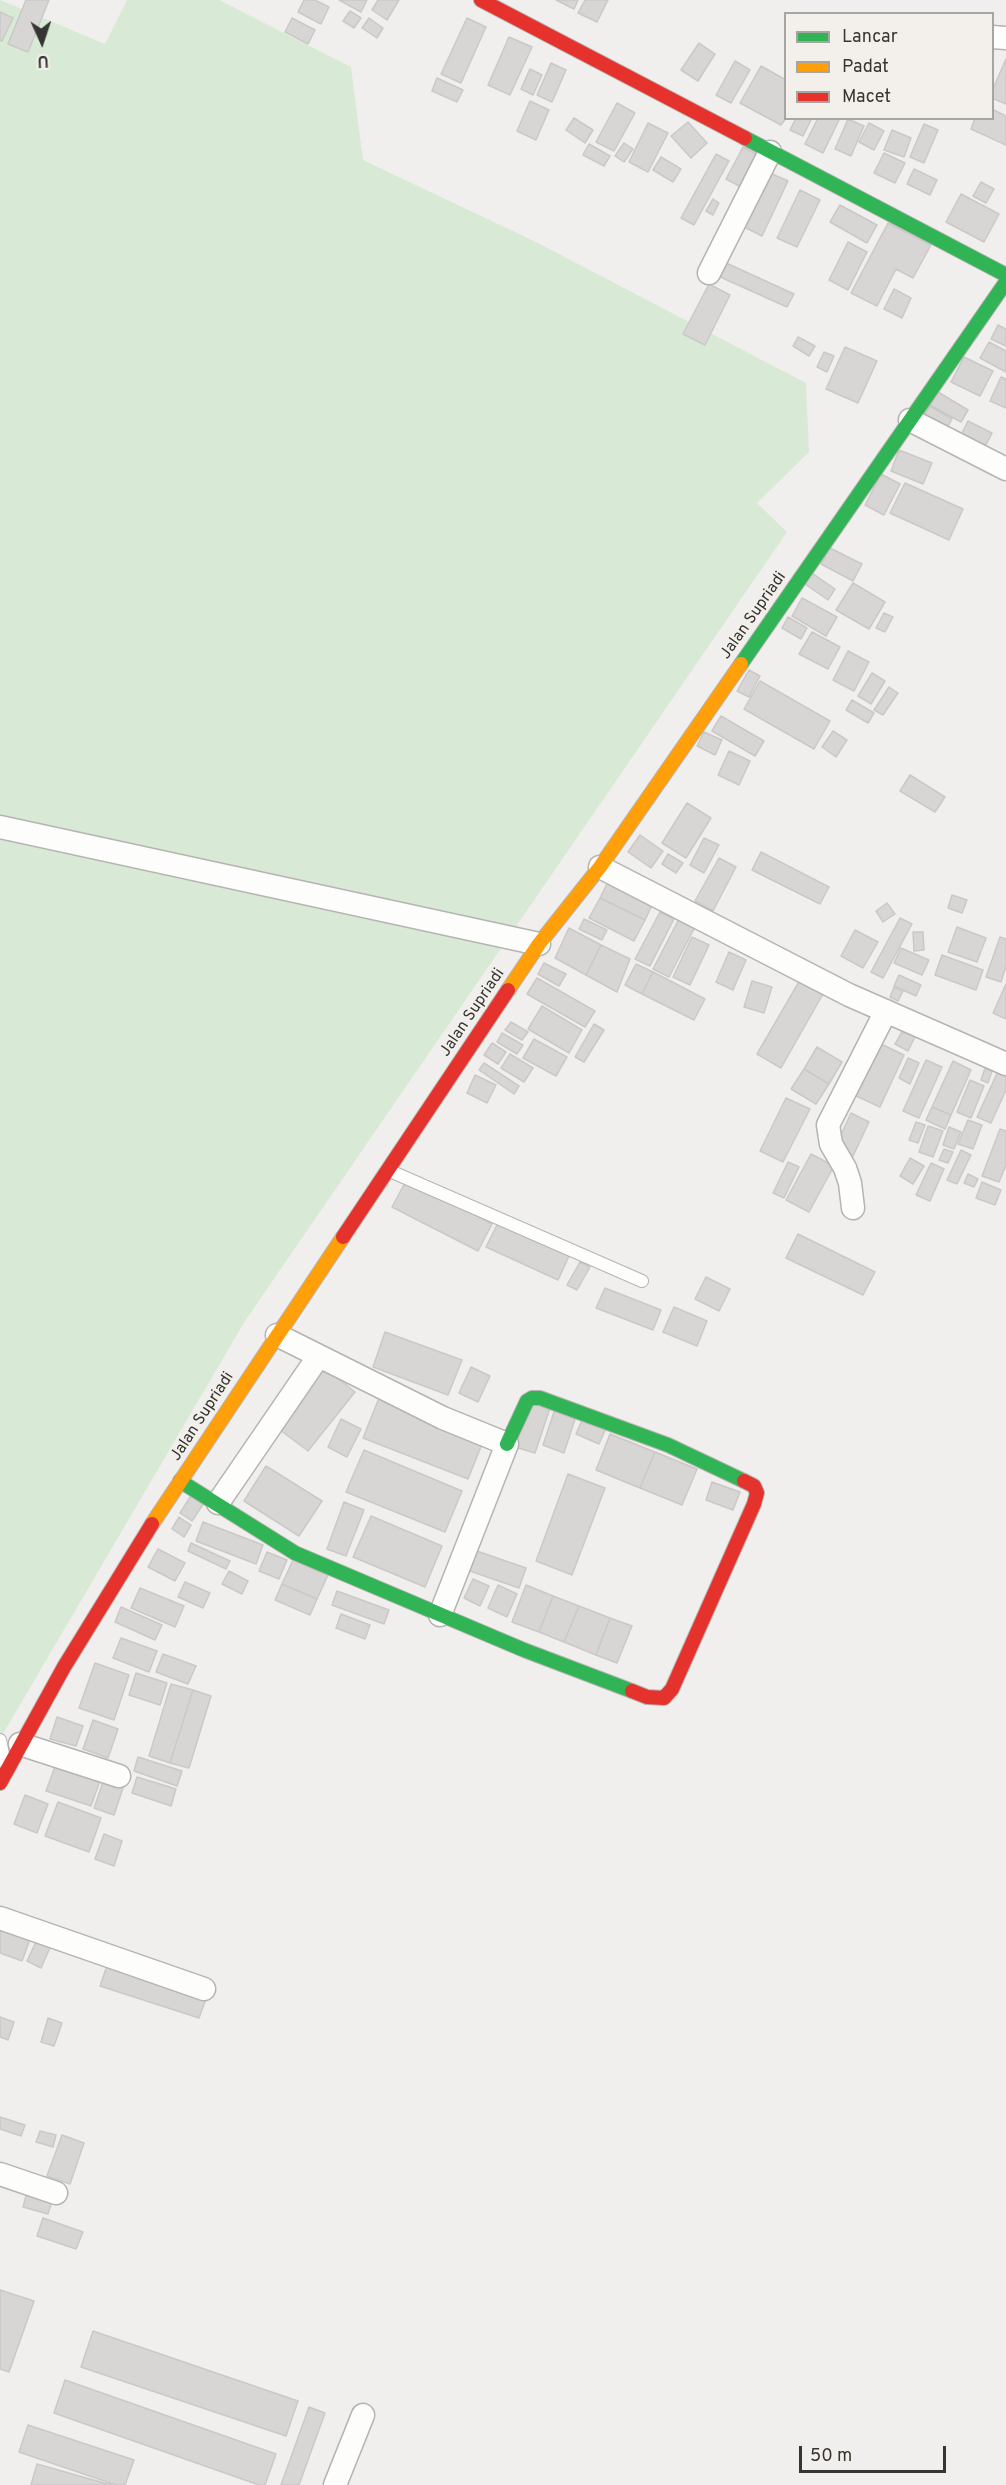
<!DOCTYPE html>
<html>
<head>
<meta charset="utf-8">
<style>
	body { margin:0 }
	#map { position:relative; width:1006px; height:2485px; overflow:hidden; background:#f1efed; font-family:Overpass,sans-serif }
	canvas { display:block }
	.legend { position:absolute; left:784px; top:12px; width:210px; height:108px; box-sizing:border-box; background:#f3f0eb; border:2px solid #a7a5a1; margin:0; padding:8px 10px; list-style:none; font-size:18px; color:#363533 }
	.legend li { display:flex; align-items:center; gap:12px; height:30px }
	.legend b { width:30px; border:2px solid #a7a5a1 }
	.north { position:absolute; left:12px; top:12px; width:60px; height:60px; -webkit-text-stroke:4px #f3f0eb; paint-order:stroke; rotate:177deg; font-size:16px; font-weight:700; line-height:24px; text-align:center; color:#363533 }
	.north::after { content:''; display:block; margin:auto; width:21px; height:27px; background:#363533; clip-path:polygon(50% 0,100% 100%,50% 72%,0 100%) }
	.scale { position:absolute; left:799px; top:2446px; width:147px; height:27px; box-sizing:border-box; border:3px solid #363533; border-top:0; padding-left:8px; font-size:18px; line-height:21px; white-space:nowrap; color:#363533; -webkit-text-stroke:4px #f3f0eb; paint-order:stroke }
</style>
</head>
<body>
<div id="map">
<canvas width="1006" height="2485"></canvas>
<ul class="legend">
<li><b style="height:8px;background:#30b455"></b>Lancar</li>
<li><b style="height:8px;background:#ff9f0a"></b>Padat</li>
<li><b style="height:8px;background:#e5322d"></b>Macet</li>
</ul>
<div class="north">U</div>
<div class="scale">50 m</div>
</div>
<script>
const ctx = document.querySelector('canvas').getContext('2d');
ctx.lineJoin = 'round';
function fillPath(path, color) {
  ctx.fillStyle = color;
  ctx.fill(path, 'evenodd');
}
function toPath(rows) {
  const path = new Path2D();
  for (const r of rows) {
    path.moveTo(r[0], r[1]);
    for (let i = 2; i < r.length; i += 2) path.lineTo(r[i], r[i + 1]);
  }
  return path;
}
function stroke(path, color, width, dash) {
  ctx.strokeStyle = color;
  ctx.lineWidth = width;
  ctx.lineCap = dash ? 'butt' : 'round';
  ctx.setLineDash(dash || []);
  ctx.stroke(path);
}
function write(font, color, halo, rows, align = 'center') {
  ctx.font = font + ' Overpass,sans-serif';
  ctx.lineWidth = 4.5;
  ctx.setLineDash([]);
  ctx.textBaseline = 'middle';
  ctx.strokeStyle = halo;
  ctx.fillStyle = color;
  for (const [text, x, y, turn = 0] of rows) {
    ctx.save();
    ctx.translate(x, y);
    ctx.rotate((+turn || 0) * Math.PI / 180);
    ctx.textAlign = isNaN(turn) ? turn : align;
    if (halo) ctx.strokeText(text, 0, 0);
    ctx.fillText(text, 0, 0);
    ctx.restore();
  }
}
const green = toPath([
	[0,0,105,44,127,0,219,0,351,67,363,160,536,242,806,383,809,452,757,503,787,532,245,1321,0,1739]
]);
const building = toPath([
	[26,0,49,0,28,52,8,44,26,0],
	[304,0,315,0,329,7,321,24,298,12,304,0],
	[339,0,367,0,361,12,339,0],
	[378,0,399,0,387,20,372,10,378,0],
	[556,0,578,0,574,9,556,0],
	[585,0,608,0,597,22,578,13,585,0],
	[350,11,361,18,354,28,343,21,350,11],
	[0,12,13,18,2,41,0,40,0,12],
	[292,18,315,30,308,44,285,32,292,18],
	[369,18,383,28,377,38,362,28,369,18],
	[467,18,486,27,461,83,441,74,467,18],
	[509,37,532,47,510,95,488,85,509,37],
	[699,43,715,54,698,81,681,70,699,43],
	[1006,59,1006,104,992,98,992,91,1006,59],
	[735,61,750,70,731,103,716,95,735,61],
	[551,63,566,70,552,102,537,95,551,63],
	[761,66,786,80,786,118,781,125,740,103,761,66],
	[530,69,542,75,533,95,521,89,530,69],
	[437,78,463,90,457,102,432,91,437,78],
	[530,101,549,110,536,140,517,131,530,101],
	[617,103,635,113,614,151,596,142,617,103],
	[992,109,1006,116,1006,145,971,129,975,118,992,118,992,109],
	[574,118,593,130,585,143,566,130,574,118],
	[796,118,812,118,803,136,790,130,796,118],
	[818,118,840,118,823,153,805,144,818,118],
	[848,119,864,126,851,156,835,149,848,119],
	[688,122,707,143,691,158,671,136,688,122],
	[648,123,668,133,648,172,629,162,648,123],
	[869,123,884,131,874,150,859,142,869,123],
	[924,124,938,130,924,163,910,157,924,124],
	[892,130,911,138,904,157,884,150,892,130],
	[624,143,633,149,624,162,615,156,624,143],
	[589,144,610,156,604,166,583,155,589,144],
	[743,147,758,155,741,187,726,179,743,147],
	[884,153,905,163,895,183,874,173,884,153],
	[716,154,729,161,694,225,681,218,716,154],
	[661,157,681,169,673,182,653,170,661,157],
	[914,169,937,180,930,195,907,184,914,169],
	[770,173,788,181,762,236,744,227,770,173],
	[981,182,994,189,986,203,973,196,981,182],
	[800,190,820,200,797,247,777,238,800,190],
	[961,194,999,214,984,242,946,222,961,194],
	[713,199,719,203,713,215,706,211,713,199],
	[840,205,877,225,867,243,830,222,840,205],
	[888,223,931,245,913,278,896,269,877,306,851,293,888,223],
	[848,242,867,252,848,290,829,280,848,242],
	[724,262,794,294,787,307,718,276,724,262],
	[709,284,730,295,705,345,683,334,709,284],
	[894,289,911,298,902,318,884,309,894,289],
	[998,325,1006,329,1006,346,991,339,998,325],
	[798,337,815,346,809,356,793,346,798,337],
	[989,342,1006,351,1006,372,980,358,989,342],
	[845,347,877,361,858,403,826,389,845,347],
	[824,352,834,356,827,372,817,367,824,352],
	[964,357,993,371,980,396,951,382,964,357],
	[1001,377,1006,379,1006,408,990,401,1001,377],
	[938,392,968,410,961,422,930,405,938,392],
	[930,406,952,419,943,435,920,422,930,406],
	[968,421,992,433,982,453,958,441,968,421],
	[899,450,932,463,923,484,891,471,899,450],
	[881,474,900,484,884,515,865,505,881,474],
	[905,483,963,509,949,540,890,513,905,483],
	[830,548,862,564,853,581,821,564,830,548],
	[812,573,835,589,828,600,805,584,812,573],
	[853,583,885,602,869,629,836,610,853,583],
	[802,598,837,617,826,636,792,616,802,598],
	[884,613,893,617,885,632,876,628,884,613],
	[788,617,807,628,801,639,782,628,788,617],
	[812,632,840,647,828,669,799,654,812,632],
	[848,651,869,662,854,691,833,680,848,651],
	[749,670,760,676,749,697,737,691,749,670],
	[872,673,885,681,871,704,858,696,872,673],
	[760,681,830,721,814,749,744,709,760,681],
	[889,687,898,693,883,715,874,710,889,687],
	[852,700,874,713,868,723,846,710,852,700],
	[721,716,764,741,755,756,712,731,721,716],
	[833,731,847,740,836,757,822,747,833,731],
	[704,732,722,740,715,755,697,746,704,732],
	[729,751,750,761,739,785,718,775,729,751],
	[910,775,945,797,935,812,900,791,910,775],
	[687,803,711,818,686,858,662,843,687,803],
	[640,835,663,851,651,868,628,852,640,835],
	[704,838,719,845,704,873,690,865,704,838],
	[761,852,829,887,820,904,752,870,761,852],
	[668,854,683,863,676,873,662,864,668,854],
	[719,858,736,867,713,911,695,901,719,858],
	[611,876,655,899,645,920,600,898,611,876],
	[952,895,967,900,962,913,948,908,952,895],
	[600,898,645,920,634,941,589,918,600,898],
	[887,903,895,914,883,922,876,911,887,903],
	[660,912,674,919,650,966,635,959,660,912],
	[900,918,912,924,883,978,871,972,900,918],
	[584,919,607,930,602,940,579,929,584,919],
	[679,919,695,927,669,977,653,969,679,919],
	[957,927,986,938,977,962,948,952,957,927],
	[569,928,601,945,586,975,555,958,569,928],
	[855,930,878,942,863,968,841,956,855,930],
	[913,932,923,932,924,950,914,951,913,932],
	[692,937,709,945,690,985,673,977,692,937],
	[1000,937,1006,939,1006,966,1001,982,986,977,1000,937],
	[601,945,630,959,617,992,586,975,601,945],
	[901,948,929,960,922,975,894,963,901,948],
	[729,952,746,960,733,990,716,982,729,952],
	[942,955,983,970,976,990,935,975,942,955],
	[544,963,566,974,559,986,538,974,544,963],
	[636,964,653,972,642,994,625,985,636,964],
	[653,972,705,999,694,1020,642,994,653,972],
	[899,975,921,985,916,996,894,986,899,975],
	[537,978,595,1011,585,1027,527,994,537,978],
	[800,980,823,994,781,1068,757,1054,800,980],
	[752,981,772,987,764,1013,744,1007,752,981],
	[1006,984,1006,1019,993,1013,1006,984],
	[894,987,903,991,898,1001,890,997,894,987],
	[542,1006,582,1030,569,1053,528,1029,542,1006],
	[511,1022,528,1032,522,1040,505,1030,511,1022],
	[594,1024,604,1030,584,1062,575,1057,594,1024],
	[904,1028,916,1035,908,1051,895,1044,904,1028],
	[502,1033,523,1045,517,1054,497,1042,502,1033],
	[534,1039,567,1057,556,1076,523,1058,534,1039],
	[492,1043,506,1052,498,1064,484,1055,492,1043],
	[879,1043,904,1055,880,1107,854,1095,879,1043],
	[817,1047,842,1062,829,1084,804,1069,817,1047],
	[510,1054,533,1068,524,1082,501,1068,510,1054],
	[908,1058,919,1063,910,1084,899,1078,908,1058],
	[926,1060,942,1067,919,1118,903,1111,926,1060],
	[953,1061,971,1070,951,1115,932,1107,953,1061],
	[484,1063,519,1086,514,1094,479,1070,484,1063],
	[985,1068,992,1071,988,1083,981,1080,985,1068],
	[804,1069,829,1084,816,1104,791,1089,804,1069],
	[999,1069,1006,1072,1006,1090,991,1123,977,1117,999,1069],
	[475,1075,496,1085,487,1103,467,1093,475,1075],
	[970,1080,984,1086,971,1118,957,1112,970,1080],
	[786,1098,810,1109,783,1162,760,1151,786,1098],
	[932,1107,951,1115,945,1129,926,1120,932,1107],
	[851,1113,869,1122,853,1156,835,1148,851,1113],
	[968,1120,982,1125,973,1149,958,1144,968,1120],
	[916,1122,925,1125,918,1143,909,1140,916,1122],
	[928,1126,943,1131,933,1157,919,1152,928,1126],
	[949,1127,961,1132,954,1149,943,1145,949,1127],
	[1000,1129,1006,1131,1006,1165,999,1182,982,1176,1000,1129],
	[944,1149,953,1152,948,1163,939,1160,944,1149],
	[961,1150,971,1155,957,1184,947,1180,961,1150],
	[811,1154,834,1166,809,1212,786,1200,811,1154],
	[910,1158,924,1166,913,1184,900,1176,910,1158],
	[788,1162,799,1167,784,1198,773,1193,788,1162],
	[931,1163,944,1169,930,1201,916,1195,931,1163],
	[968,1174,978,1179,974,1187,964,1183,968,1174],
	[407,1179,492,1224,478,1251,392,1207,407,1179],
	[982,1182,1001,1190,995,1205,976,1198,982,1182],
	[499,1221,570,1254,558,1280,486,1247,499,1221],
	[798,1234,875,1272,863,1295,786,1258,798,1234],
	[580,1262,590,1267,577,1290,567,1285,580,1262],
	[706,1277,730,1289,719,1311,695,1299,706,1277],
	[605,1288,661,1310,653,1330,596,1308,605,1288],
	[674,1307,707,1321,697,1346,663,1332,674,1307],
	[385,1332,462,1360,448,1395,373,1367,385,1332],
	[324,1367,355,1392,308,1451,276,1427,324,1367],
	[471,1367,490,1376,478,1402,459,1393,471,1367],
	[379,1398,484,1439,468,1479,363,1438,379,1398],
	[529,1402,550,1408,535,1453,515,1447,529,1402],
	[555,1409,576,1416,564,1453,543,1445,555,1409],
	[584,1416,607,1426,599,1444,576,1434,584,1416],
	[341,1419,361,1429,347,1457,328,1447,341,1419],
	[610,1434,655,1452,640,1488,596,1470,610,1434],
	[364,1450,462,1491,445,1532,346,1492,364,1450],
	[655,1452,697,1469,682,1505,640,1488,655,1452],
	[266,1466,322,1501,299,1536,244,1501,266,1466],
	[568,1474,605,1488,572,1575,536,1561,568,1474],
	[712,1482,740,1492,733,1510,706,1500,712,1482],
	[194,1491,206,1500,192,1521,180,1513,194,1491],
	[344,1502,364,1510,346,1556,327,1549,344,1502],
	[371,1516,442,1546,425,1587,353,1557,371,1516],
	[179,1517,191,1525,184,1537,172,1529,179,1517],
	[203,1522,263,1545,256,1564,196,1541,203,1522],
	[191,1543,230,1561,226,1569,188,1551,191,1543],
	[158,1549,185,1563,175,1581,148,1567,158,1549],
	[474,1550,526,1568,519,1588,467,1570,474,1550],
	[267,1552,287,1560,279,1579,259,1571,267,1552],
	[293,1560,328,1575,317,1599,282,1584,293,1560],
	[229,1571,248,1581,242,1594,222,1584,229,1571],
	[473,1579,489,1586,480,1606,464,1598,473,1579],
	[185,1582,210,1593,203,1608,178,1597,185,1582],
	[282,1584,317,1599,310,1615,275,1600,282,1584],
	[498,1585,517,1594,507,1617,488,1608,498,1585],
	[526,1585,553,1596,539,1632,512,1622,526,1585],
	[140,1588,184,1606,175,1627,131,1608,140,1588],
	[337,1591,389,1610,384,1624,332,1605,337,1591],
	[553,1596,579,1606,564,1642,539,1632,553,1596],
	[579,1606,610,1618,596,1655,564,1642,579,1606],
	[121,1607,162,1625,155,1640,115,1622,121,1607],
	[341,1614,370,1625,365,1639,336,1628,341,1614],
	[610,1618,632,1626,617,1663,596,1655,610,1618],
	[121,1638,157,1651,149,1672,113,1658,121,1638],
	[163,1654,196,1666,188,1684,156,1672,163,1654],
	[95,1663,129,1675,114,1720,79,1708,95,1663],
	[136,1673,167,1683,160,1705,129,1695,136,1673],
	[171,1684,193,1690,170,1763,149,1756,171,1684],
	[193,1690,211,1696,189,1768,170,1763,193,1690],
	[57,1717,83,1726,76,1746,50,1739,57,1717],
	[93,1720,118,1729,108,1758,83,1749,93,1720],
	[138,1757,182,1771,177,1786,134,1771,138,1757],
	[56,1764,101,1778,91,1806,46,1791,56,1764],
	[137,1777,176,1789,171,1806,132,1793,137,1777],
	[103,1782,123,1788,114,1815,94,1808,103,1782],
	[25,1795,48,1804,37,1833,14,1824,25,1795],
	[58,1802,101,1818,89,1852,45,1836,58,1802],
	[104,1834,122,1841,114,1866,95,1859,104,1834],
	[0,1920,33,1931,22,1961,0,1953,0,1920],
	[40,1933,54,1939,41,1968,27,1961,40,1933],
	[108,1963,207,1996,199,2018,100,1986,108,1963],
	[0,2017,14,2022,8,2040,0,2037,0,2017],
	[48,2018,62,2023,54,2046,41,2042,48,2018],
	[0,2117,25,2125,21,2136,0,2129,0,2117],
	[40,2131,56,2135,53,2147,36,2142,40,2131],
	[62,2135,84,2143,70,2184,47,2176,62,2135],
	[28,2189,53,2198,48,2214,23,2207,28,2189],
	[43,2218,83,2232,76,2249,37,2236,43,2218],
	[0,2290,34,2301,9,2372,0,2369,0,2290],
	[93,2331,298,2401,286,2436,81,2367,93,2331],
	[65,2380,276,2454,265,2485,259,2485,54,2413,65,2380],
	[309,2407,325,2413,299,2485,281,2485,309,2407],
	[28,2425,134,2460,125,2485,116,2485,19,2452,28,2425],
	[37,2464,111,2485,31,2485,37,2464]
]);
const lane = toPath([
	[390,1171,642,1281],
	[0,1740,5,1763]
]);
const street = toPath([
	[992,37,1006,38],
	[709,273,770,152],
	[910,420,1006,469],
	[0,827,539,944],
	[600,867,849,995,1006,1064],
	[853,1208,850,1183,845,1168,831,1144,828,1125,886,1011],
	[277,1335,443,1418,507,1444,440,1615],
	[218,1503,318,1357],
	[20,1744,119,1776],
	[0,1918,204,1989],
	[0,2174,56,2193],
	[335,2485,363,2415]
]);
const fast = toPath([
	[745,138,1006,275],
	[741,664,1006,282],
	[507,1444,527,1401,532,1398,540,1398,668,1445,744,1481],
	[180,1481,295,1553,524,1650,632,1691]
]);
const slow = toPath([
	[508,990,539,944,600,867,741,664],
	[152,1524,343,1237]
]);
const jam = toPath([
	[481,0,745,138],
	[343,1237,508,990],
	[632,1691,647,1697,664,1698,672,1689,754,1504,757,1493,754,1486,744,1481],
	[0,1783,64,1667,152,1524]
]);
const streetNames = [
	["Jalan Supriadi",754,616,-55],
	["Jalan Supriadi",473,1013,-56],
	["Jalan Supriadi",203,1417,-57]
];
fillPath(green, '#d8ead5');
fillPath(building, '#d7d6d4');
stroke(building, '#cac9c8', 1.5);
stroke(lane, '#b6b4b2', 14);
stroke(street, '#b6b4b2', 25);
stroke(fast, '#b6b4b2', 16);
stroke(slow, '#b6b4b2', 16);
stroke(jam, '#b6b4b2', 16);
stroke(lane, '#fdfdfc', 12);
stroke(street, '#fdfdfc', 22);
stroke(fast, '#30b455', 14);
stroke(slow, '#ff9f0a', 14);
stroke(jam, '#e5322d', 14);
write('16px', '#363533', '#f3f0eb', streetNames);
</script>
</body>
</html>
